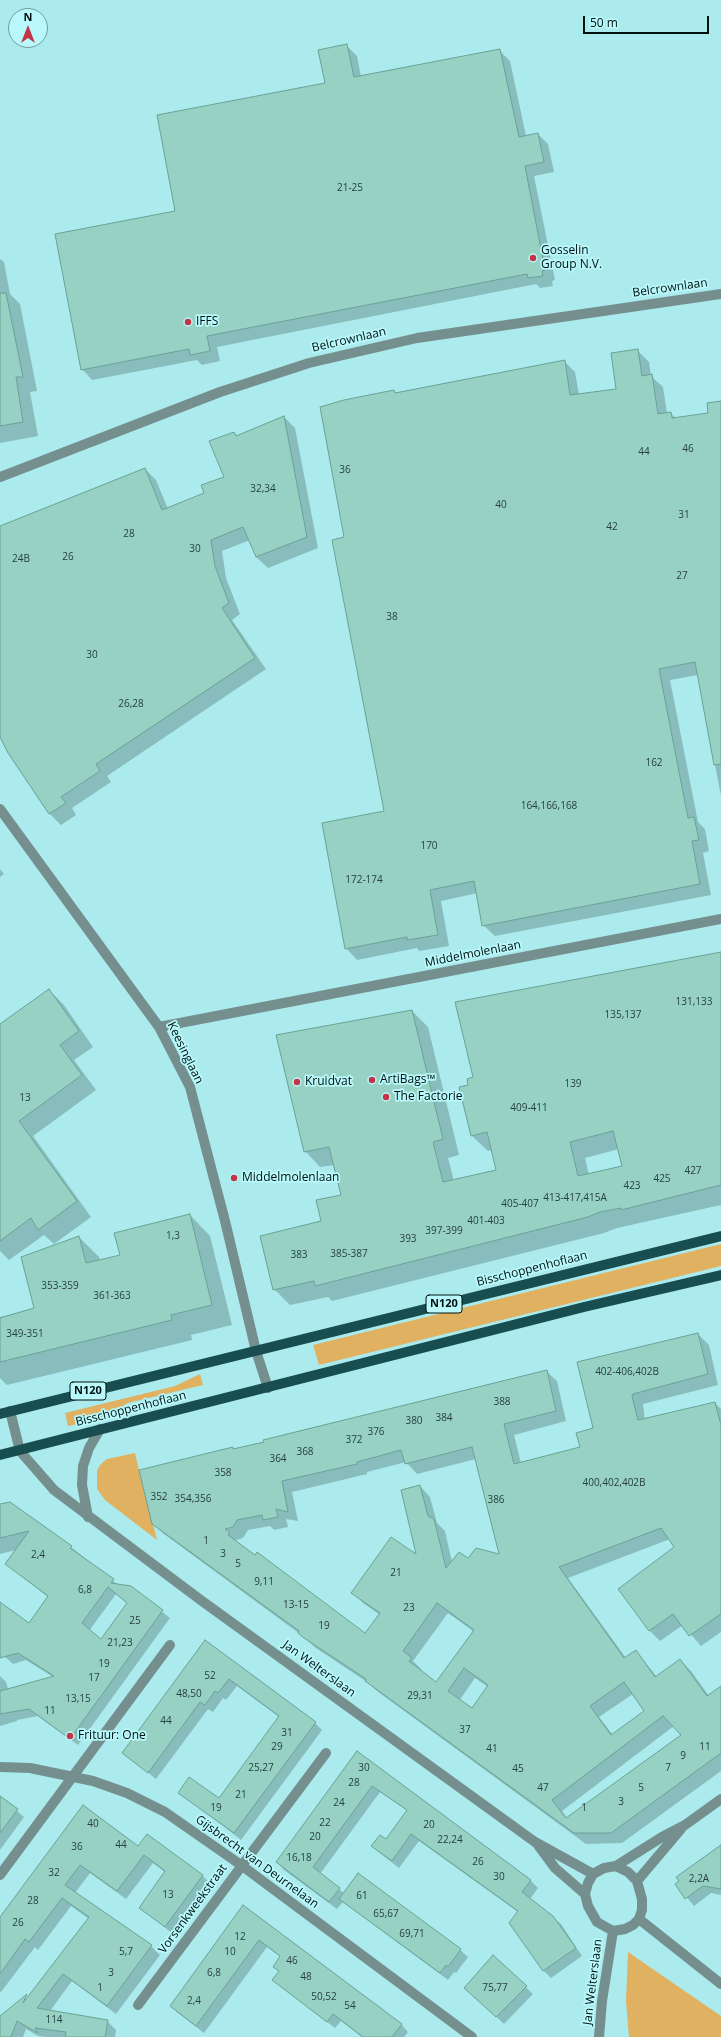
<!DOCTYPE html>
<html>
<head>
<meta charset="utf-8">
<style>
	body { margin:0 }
	#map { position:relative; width:721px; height:2037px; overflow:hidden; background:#acebed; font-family:"Open Sans",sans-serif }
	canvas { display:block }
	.north { position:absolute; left:8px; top:8px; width:40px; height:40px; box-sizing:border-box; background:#b9f9fb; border:1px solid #6f9c9d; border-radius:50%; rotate:0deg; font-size:11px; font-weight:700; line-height:16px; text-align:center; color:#001011 }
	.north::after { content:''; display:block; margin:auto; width:14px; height:18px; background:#c43446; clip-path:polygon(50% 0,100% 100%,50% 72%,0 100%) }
	.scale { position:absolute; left:583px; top:16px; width:126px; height:18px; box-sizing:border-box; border:2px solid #001011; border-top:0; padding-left:5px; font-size:12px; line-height:14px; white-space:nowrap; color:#001011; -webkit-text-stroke:3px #b9f9fb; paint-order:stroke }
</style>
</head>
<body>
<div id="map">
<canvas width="721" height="2037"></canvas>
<div class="north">N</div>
<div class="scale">50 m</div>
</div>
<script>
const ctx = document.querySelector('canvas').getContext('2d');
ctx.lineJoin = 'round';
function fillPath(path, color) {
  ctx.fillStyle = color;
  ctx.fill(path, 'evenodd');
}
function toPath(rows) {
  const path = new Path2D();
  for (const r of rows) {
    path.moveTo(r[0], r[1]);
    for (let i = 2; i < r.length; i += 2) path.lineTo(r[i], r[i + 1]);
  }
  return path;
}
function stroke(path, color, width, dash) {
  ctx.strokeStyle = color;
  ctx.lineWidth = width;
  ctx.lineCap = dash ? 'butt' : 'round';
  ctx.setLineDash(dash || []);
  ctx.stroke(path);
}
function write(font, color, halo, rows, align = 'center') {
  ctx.font = font + ' "Open Sans",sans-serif';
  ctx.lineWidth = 3.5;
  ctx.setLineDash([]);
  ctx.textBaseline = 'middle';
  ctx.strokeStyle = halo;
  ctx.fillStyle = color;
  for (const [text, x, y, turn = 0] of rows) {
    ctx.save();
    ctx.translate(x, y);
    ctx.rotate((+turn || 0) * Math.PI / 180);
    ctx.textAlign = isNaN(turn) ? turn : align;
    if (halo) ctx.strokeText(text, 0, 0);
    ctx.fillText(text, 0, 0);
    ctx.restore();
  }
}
const green = toPath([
	[721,1244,721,1266,319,1365,313,1345],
	[200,1374,203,1385,128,1403,104,1418,68,1426,65,1413,175,1386],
	[135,1453,139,1470,157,1540,105,1500,97,1489,97,1470,101,1464,107,1459],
	[628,1952,721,2016,721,2037,629,2037,626,2001]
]);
const shadow = toPath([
	[346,45,357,56,361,77,499,50,510,61,526,136,538,134,548,144,554,172,534,176,555,280,552,281,553,286,540,288,536,284,217,347,220,361,202,365,197,360,92,380,82,369,176,211,326,84],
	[0,259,4,262,10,294,20,304,37,391,30,392,38,436,0,443],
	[637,350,649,362,651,376,663,387,667,413,670,413,676,418,709,414,721,402,721,796,698,675,670,680,698,822,705,829,709,851,703,853,711,895,495,936,483,925,478,893,441,901,449,946,419,951,417,948,357,960,346,948,385,812,345,538,394,391,396,394,564,361,575,372,579,395,617,390],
	[284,417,295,428,318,548,268,568,256,557,250,540,222,551,226,578,240,614,232,620,266,669,107,776,111,782,72,808,76,815,61,825,50,814,7,749,0,734,0,527,145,469,156,480,168,509,205,494,225,478,234,433,237,436],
	[0,869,4,874,0,877],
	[721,953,721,1205,617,1228,604,1233,332,1301,328,1297,290,1305,274,1289,342,1195,335,1165,320,1167,305,1151,412,1011,428,1027,459,1155,448,1158,454,1181,497,1171,492,1150,488,1151,472,1136,469,1086],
	[619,1149,623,1166,589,1175,585,1158],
	[49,990,64,1005,93,1047,74,1060,96,1090,33,1136,91,1217,54,1244,44,1235,9,1260,0,1251,0,1025],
	[190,1215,210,1236,232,1325,191,1335,192,1340,7,1385,0,1378,0,1317,35,1309,79,1237,99,1257,100,1261,121,1256],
	[698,1334,709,1345,718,1385,643,1404,645,1420,715,1403,721,1409,721,1632,701,1646,683,1625,660,1641,650,1631,619,1589,676,1547,670,1539,568,1578,626,1658,636,1651,657,1677,680,1660,691,1671,709,1696,721,1687,721,1771,622,1843,586,1844,377,1691,367,1682,316,1648,300,1634,164,1534,153,1523,232,1448,234,1450,546,1371,557,1381,566,1421,514,1435,521,1463,581,1448,594,1429],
	[476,1459,500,1555,452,1562,445,1531,437,1523,430,1497,420,1486,418,1557,353,1592,363,1603,380,1615,365,1635,239,1544,236,1540,243,1538,248,1530,270,1526,274,1530,288,1527,286,1519,298,1521,292,1492,367,1474,367,1472,406,1462,417,1474],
	[448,1613,473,1631,436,1683,420,1671,421,1669,413,1661],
	[475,1678,488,1687,472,1710,459,1701],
	[633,1694,646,1712,613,1735,599,1717],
	[674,1726,683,1735,567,1818,562,1811],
	[0,1505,71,1547,118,1585,130,1587,170,1618,78,1745,38,1716,17,1720,17,1721,0,1726,0,1676,6,1682,8,1689,53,1677,26,1660,13,1664,0,1652,0,1603,29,1624,48,1597,6,1564,16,1550,0,1554],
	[116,1594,128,1604,101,1640,89,1631],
	[205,1642,315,1723,322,1730,241,1840,180,1792,219,1800,279,1717,237,1686,226,1700,223,1698,213,1712,208,1709,156,1779,123,1753],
	[357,1753,530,1880,538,1888,530,1899,561,1924,582,1956,551,1978,544,1971,510,1923,518,1912,419,1841,399,1868,380,1853,373,1846,386,1841,408,1811,380,1792,320,1874,344,1893,358,1874,460,1950,468,1957,456,1973,454,1972,448,1980,343,1902,337,1909,284,1870,277,1862],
	[0,1797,24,1817,0,1850],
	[83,1807,139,1847,147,1836,203,1876,211,1885,174,1935,140,1907,166,1873,153,1863,126,1899,90,1873,75,1893,151,1946,160,1955,116,2014,72,1981,50,2011,107,2021,116,2030,115,2037,48,2037,38,2036,26,2029,23,2037,0,2037,0,2017,25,2008,89,1919,71,1906,38,1950,35,1947,1,1992,0,1991,0,1919],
	[721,1846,721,1895,711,1893,694,1906,676,1884],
	[244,1907,401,2024,408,2032,404,2037,362,2037,341,2021,335,2028,274,1980,280,1972,274,1967,281,1957,267,1947,204,2033,178,2013,171,2006],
	[494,1957,533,1994,504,2024,473,1995]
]);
const building = toPath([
	[347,44,354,77,500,49,519,137,538,133,544,162,525,166,545,270,542,271,543,276,528,278,527,274,207,336,210,351,190,355,189,349,81,370,55,234,175,211,157,115,325,83,318,50,347,44],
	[0,293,6,293,23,377,16,377,23,422,0,426,0,293],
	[638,349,642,376,652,374,658,414,671,412,672,418,708,413,707,403,721,401,721,764,714,765,695,662,659,669,688,818,694,817,699,840,692,841,700,884,482,926,474,881,430,890,438,935,407,940,407,937,345,949,322,823,384,811,332,540,344,537,320,407,344,400,394,390,395,393,565,360,570,395,616,389,611,353,638,349],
	[284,416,307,537,256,557,243,527,211,540,215,566,229,603,222,608,255,658,96,764,100,771,61,797,66,803,49,814,8,753,0,737,0,526,145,468,162,510,204,493,201,485,224,477,209,441,234,432,236,436,284,416],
	[721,952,721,1185,621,1210,621,1208,600,1212,588,1217,315,1286,314,1281,273,1290,260,1236,321,1221,316,1200,341,1195,329,1147,304,1152,276,1035,412,1010,443,1139,433,1142,443,1182,496,1170,487,1132,471,1136,459,1087,468,1085,467,1079,473,1077,455,1002,721,952],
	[613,1131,622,1166,578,1176,570,1142,613,1131],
	[49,989,79,1031,60,1045,82,1075,19,1121,77,1201,38,1230,31,1218,0,1241,0,1024,49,989],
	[190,1214,212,1305,171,1315,172,1320,0,1362,0,1318,34,1308,21,1257,79,1236,86,1263,120,1255,114,1233,190,1214],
	[698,1333,708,1374,633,1394,632,1396,638,1420,715,1402,721,1425,721,1614,689,1636,673,1614,649,1631,618,1589,674,1547,661,1528,559,1567,624,1658,636,1650,655,1677,680,1659,707,1696,721,1686,721,1753,611,1833,574,1833,365,1681,366,1679,304,1638,298,1633,299,1631,152,1524,139,1470,233,1447,233,1449,264,1442,263,1440,547,1370,556,1411,504,1424,514,1464,580,1447,576,1433,593,1428,577,1362,698,1333],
	[472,1447,499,1554,476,1548,468,1558,459,1552,446,1568,434,1519,428,1516,420,1485,401,1490,416,1554,391,1537,351,1593,380,1613,365,1633,257,1552,255,1555,228,1535,230,1533,225,1529,233,1527,237,1520,262,1515,263,1520,278,1517,276,1509,288,1512,282,1481,357,1464,357,1462,401,1450,405,1464,472,1447],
	[437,1603,474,1630,436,1682,413,1664,409,1661,412,1658,403,1651,437,1603],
	[464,1668,488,1685,472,1708,448,1691,464,1668],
	[624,1682,644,1711,611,1735,590,1706,624,1682],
	[663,1716,681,1735,566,1818,552,1800,663,1716],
	[10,1502,72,1546,70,1548,114,1579,111,1583,131,1586,163,1610,70,1739,29,1709,0,1714,0,1691,54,1676,18,1653,0,1658,0,1602,29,1623,48,1596,5,1564,29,1531,0,1538,0,1504,10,1502],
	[108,1587,127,1603,101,1639,82,1623,108,1587],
	[205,1640,316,1722,234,1833,178,1793,189,1777,219,1798,279,1716,229,1679,218,1693,215,1691,205,1705,200,1702,148,1773,122,1753,205,1640],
	[357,1751,531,1880,522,1892,553,1916,576,1948,543,1971,509,1923,518,1911,411,1834,392,1861,371,1846,380,1835,386,1839,407,1810,372,1786,313,1867,340,1888,329,1902,276,1862,357,1751],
	[0,1796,18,1809,0,1833,0,1796],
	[83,1805,138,1846,147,1834,203,1875,165,1927,139,1908,165,1871,144,1855,117,1891,80,1865,65,1885,152,1945,107,2006,63,1974,37,2008,108,2020,105,2037,65,2037,66,2032,35,2028,38,2033,17,2021,11,2037,0,2037,0,2016,27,1994,23,2003,89,1917,62,1898,29,1942,25,1939,0,1974,0,1917,83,1805],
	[721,1845,721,1889,703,1886,685,1899,675,1884,679,1881,676,1877,721,1845],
	[358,1873,461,1949,448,1967,446,1965,440,1973,339,1899,358,1873],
	[243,1905,402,2024,392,2037,363,2037,333,2014,327,2022,272,1980,279,1971,273,1967,280,1956,259,1940,196,2026,170,2006,243,1905],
	[493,1955,527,1986,496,2017,464,1988,493,1955]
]);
const minor = toPath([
	[0,477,220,392,309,363,417,338,721,294],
	[0,809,159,1027,190,1087,225,1221,256,1351,268,1388],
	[159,1027,721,919],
	[10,1411,20,1451,54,1490,202,1601,535,1842,593,1874],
	[88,1517,82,1485,83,1466,89,1448,100,1429],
	[0,1767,30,1768,93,1781,127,1793,165,1812,241,1865,472,2037],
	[538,1845,555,1868,585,1894],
	[616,1866,628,1872,637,1881,642,1899,642,1910,639,1919,633,1925,625,1929,613,1931,597,1922,588,1906,585,1894,588,1883,593,1874,604,1868,616,1866],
	[616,1866,662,1837,685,1825,721,1799],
	[0,1875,170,1645],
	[637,1881,681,1829],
	[639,1919,721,1984],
	[138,2005,326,1753],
	[599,2037,602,2001,613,1931]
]);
const major = toPath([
	[0,1414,721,1236],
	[0,1455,584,1307,721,1275]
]);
const markers = [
	[533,258,4,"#c43446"],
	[188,322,4,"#c43446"],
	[372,1080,4,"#c43446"],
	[297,1082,4,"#c43446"],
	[386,1097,4,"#c43446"],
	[234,1178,4,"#c43446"],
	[70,1736,4,"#c43446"]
];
const numberNames = [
	["21-25",350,188],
	["46",688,449],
	["44",644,452],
	["36",345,470],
	["32,34",263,489],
	["40",501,505],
	["31",684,515],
	["42",612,527],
	["28",129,534],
	["30",195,549],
	["26",68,557],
	["24B",21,559],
	["27",682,576],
	["38",392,617],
	["30",92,655],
	["26,28",131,704],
	["162",654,763],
	["164,166,168",549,806],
	["170",429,846],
	["172-174",364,880],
	["131,133",694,1002],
	["135,137",623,1015],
	["139",573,1084],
	["13",25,1098],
	["409-411",529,1108],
	["427",693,1171],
	["425",662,1179],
	["423",632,1186],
	["413-417,415A",575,1198],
	["405-407",520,1204],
	["401-403",486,1221],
	["397-399",444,1231],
	["1,3",173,1236],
	["393",408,1239],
	["385-387",349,1254],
	["383",299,1255],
	["353-359",60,1286],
	["361-363",112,1296],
	["349-351",25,1334],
	["402-406,402B",627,1372],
	["388",502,1402],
	["384",444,1418],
	["380",414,1421],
	["376",376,1432],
	["372",354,1440],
	["368",305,1452],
	["364",278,1459],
	["358",223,1473],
	["400,402,402B",614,1483],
	["352",159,1497],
	["354,356",193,1499],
	["386",496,1500],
	["1",206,1541],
	["3",223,1554],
	["2,4",38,1555],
	["5",238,1564],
	["21",396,1573],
	["9,11",264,1582],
	["6,8",85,1590],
	["13-15",296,1605],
	["23",409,1608],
	["25",135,1621],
	["19",324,1626],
	["21,23",120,1643],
	["19",104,1664],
	["52",210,1676],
	["17",94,1678],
	["48,50",189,1694],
	["29,31",420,1696],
	["13,15",78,1699],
	["11",50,1711],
	["44",166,1721],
	["37",465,1730],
	["31",287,1733],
	["29",277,1747],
	["11",705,1747],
	["41",492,1749],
	["9",683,1756],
	["25,27",261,1768],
	["30",364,1768],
	["7",668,1768],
	["45",518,1769],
	["28",354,1783],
	["47",543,1788],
	["5",641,1788],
	["21",241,1795],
	["3",621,1802],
	["24",339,1803],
	["19",216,1808],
	["1",584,1808],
	["22",325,1823],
	["40",93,1824],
	["20",429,1825],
	["20",315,1837],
	["22,24",450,1840],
	["44",121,1845],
	["36",77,1847],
	["16,18",299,1858],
	["26",478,1862],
	["32",54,1873],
	["30",499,1877],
	["2,2A",699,1879],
	["13",168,1895],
	["61",362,1896],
	["28",33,1901],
	["65,67",386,1914],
	["26",18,1923],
	["69,71",412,1934],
	["12",240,1937],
	["5,7",126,1952],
	["10",230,1952],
	["46",292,1961],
	["3",111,1973],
	["6,8",214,1973],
	["48",306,1977],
	["1",100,1988],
	["75,77",495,1988],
	["50,52",324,1997],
	["2,4",194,2001],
	["54",350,2006],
	["114",54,2020]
];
const shields = [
	[444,1304,36],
	[88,1391,36]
];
const shieldNames = [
	["N120",444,1304],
	["N120",88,1391]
];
const poiNames = [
	["Gosselin",541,251],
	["Group N.V.",541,265],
	["IFFS",196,322],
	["ArtiBags™",380,1080],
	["Kruidvat",305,1082],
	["The Factorie",394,1097],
	["Middelmolenlaan",242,1178],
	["Frituur: One",78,1736]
];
const streetNames = [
	["Belcrownlaan",670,288,-8],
	["Belcrownlaan",349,340,-13],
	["Middelmolenlaan",473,954,-11],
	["Keesinglaan",185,1053,64],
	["Bisschoppenhoflaan",532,1269,-14],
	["Bisschoppenhoflaan",131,1409,-14],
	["Jan Welterslaan",319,1669,36],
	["Gijsbrecht van Deurnelaan",257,1862,36],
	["Vorsenkweekstraat",193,1909,-54],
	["Jan Welterslaan",593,1982,-83]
];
fillPath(green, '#e1b162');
fillPath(shadow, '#0003');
fillPath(building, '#96d1c3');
stroke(building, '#68a295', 1);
stroke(minor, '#758f8f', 10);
stroke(major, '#194e50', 10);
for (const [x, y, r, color] of markers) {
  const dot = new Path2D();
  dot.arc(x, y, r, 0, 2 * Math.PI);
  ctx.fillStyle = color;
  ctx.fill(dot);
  stroke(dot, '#b9f9fb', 1.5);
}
write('10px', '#26403e', null, numberNames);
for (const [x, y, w] of shields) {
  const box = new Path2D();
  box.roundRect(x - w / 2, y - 9, w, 18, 3);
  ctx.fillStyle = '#b9f9fb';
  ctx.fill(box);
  stroke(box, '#001011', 1);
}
write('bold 11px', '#001011', null, shieldNames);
write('12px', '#001011', '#b9f9fb', poiNames, 'left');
write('12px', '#001011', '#b9f9fb', streetNames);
</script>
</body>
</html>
